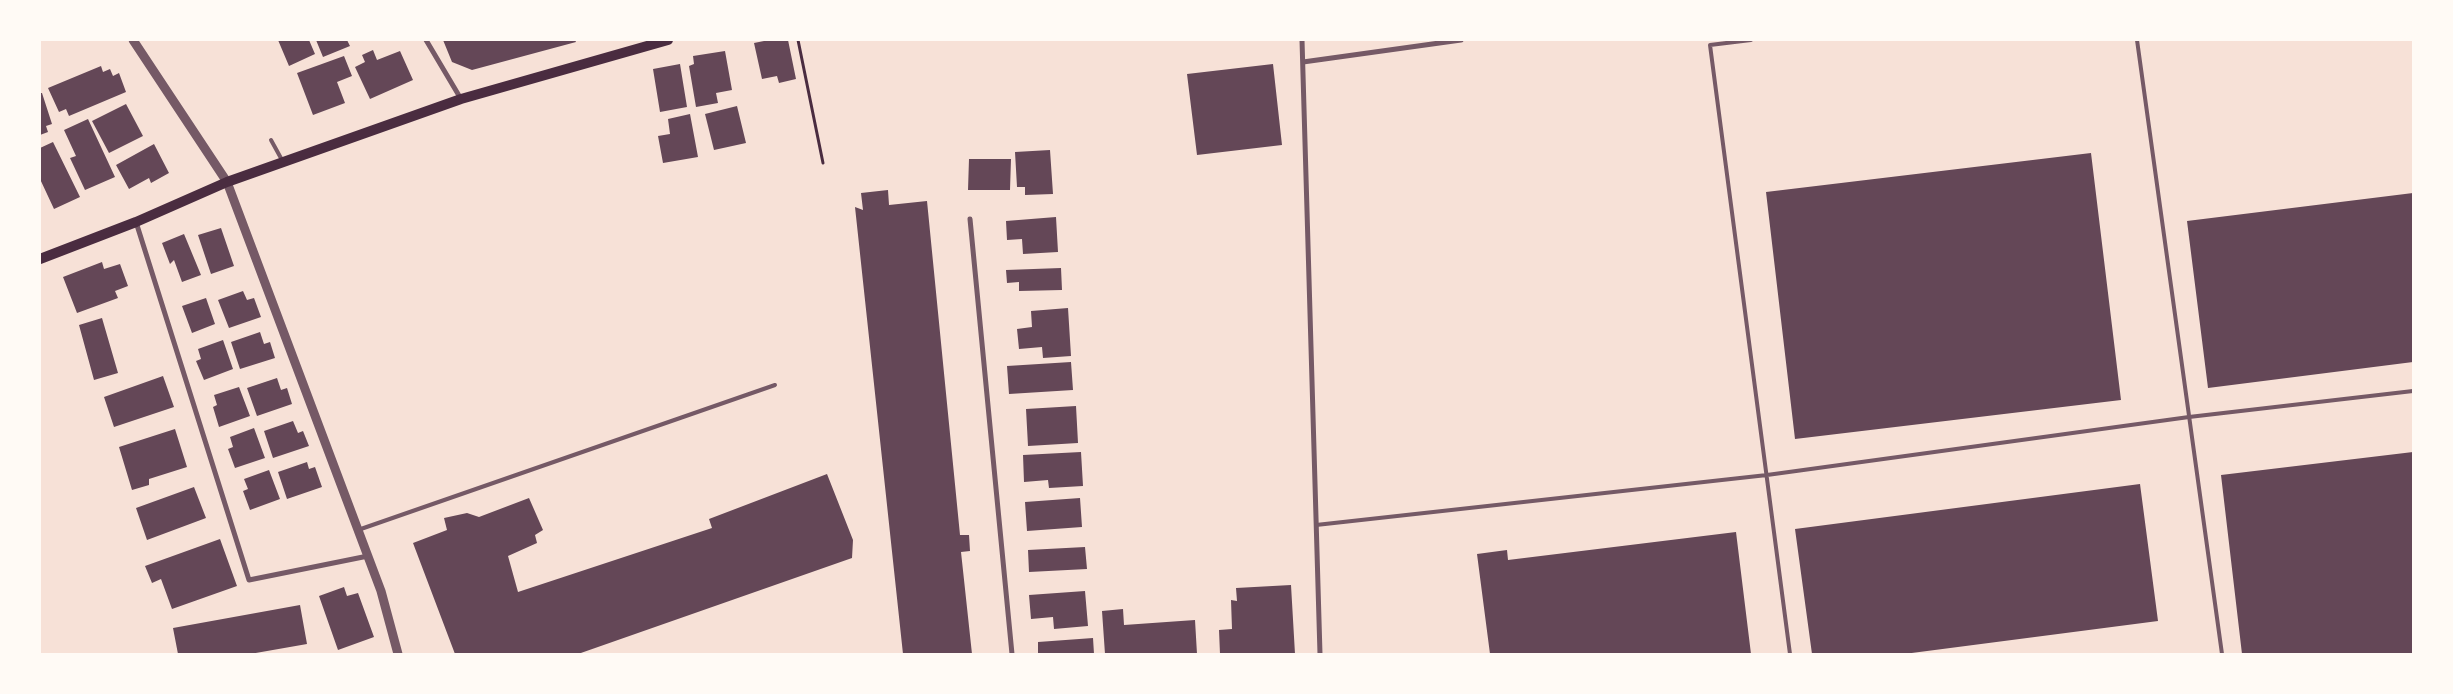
<!DOCTYPE html>
<html>
<head>
<meta charset="utf-8">
<style>
	body { margin:0 }
	#map { position:relative; width:2453px; height:694px; overflow:hidden; background:#f7e1d7; font-family:"Nunito Sans",sans-serif }
	canvas { display:block }
	.frame { position:absolute; inset:0; border:41px solid #fffaf5; pointer-events:none }
</style>
</head>
<body>
<div id="map">
<canvas width="2453" height="694"></canvas>
<div class="frame"></div>
</div>
<script>
const ctx = document.querySelector('canvas').getContext('2d');
ctx.lineJoin = 'round';
function fillPath(path, color) {
  ctx.fillStyle = color;
  ctx.fill(path, 'evenodd');
}
function toPath(rows) {
  const path = new Path2D();
  for (const r of rows) {
    path.moveTo(r[0], r[1]);
    for (let i = 2; i < r.length; i += 2) path.lineTo(r[i], r[i + 1]);
  }
  return path;
}
function stroke(path, color, width, dash) {
  ctx.strokeStyle = color;
  ctx.lineWidth = width;
  ctx.lineCap = dash ? 'butt' : 'round';
  ctx.setLineDash(dash || []);
  ctx.stroke(path);
}
const building = toPath([
	[278,40,309,40,315,54,289,66],
	[316,40,347,40,350,46,323,57],
	[443,40,575,40,576,42,472,70,452,62],
	[769,40,788,40,796,79,779,83,777,76,762,79,754,43],
	[373,50,377,60,400,51,413,80,370,99,355,67,365,62,362,55],
	[725,51,732,90,716,93,718,103,696,107,689,66,694,64,693,56],
	[344,56,352,76,337,82,345,103,313,115,297,73],
	[680,64,687,107,660,112,653,69],
	[1273,64,1282,145,1197,155,1187,74],
	[101,66,103,72,110,69,113,76,119,73,126,92,69,116,66,109,59,112,48,88],
	[40,93,42,93,52,124,46,126,48,132,40,135],
	[126,104,143,136,109,153,92,121],
	[737,106,746,143,714,150,705,114],
	[690,114,698,157,663,163,658,136,670,134,668,119],
	[88,119,115,177,85,190,70,158,76,156,64,130],
	[53,142,80,197,54,209,40,179,40,148],
	[154,144,169,173,151,183,149,178,129,189,116,165],
	[1050,150,1053,194,1025,195,1025,187,1017,187,1015,152],
	[2091,153,2121,400,1795,439,1766,192],
	[969,159,1011,159,1010,190,968,190],
	[888,190,889,205,927,201,960,535,969,535,970,551,961,552,972,654,903,654,855,207,863,210,861,193],
	[2413,193,2413,362,2208,388,2187,221],
	[1056,217,1058,252,1023,254,1022,239,1007,240,1006,221],
	[221,228,234,266,211,274,198,235],
	[184,234,201,275,182,282,174,260,170,264,162,243],
	[102,262,104,269,120,264,128,286,115,291,118,298,77,313,63,277],
	[1061,268,1062,290,1019,291,1019,282,1007,283,1006,270],
	[243,291,247,300,254,298,261,317,229,328,218,300],
	[206,298,215,324,192,333,182,306],
	[1068,308,1071,356,1043,358,1042,347,1019,349,1017,329,1032,327,1031,311],
	[102,318,118,373,94,380,79,325],
	[260,332,264,344,270,342,275,358,240,369,231,342],
	[223,340,233,369,204,380,196,361,201,359,198,349],
	[1071,362,1073,390,1009,394,1007,366],
	[163,376,174,407,114,427,104,397],
	[277,378,281,390,287,388,292,404,257,416,247,388],
	[239,387,250,416,219,427,213,407,217,405,214,395],
	[1076,406,1078,443,1028,446,1026,409],
	[293,421,298,433,303,431,309,446,273,458,264,431],
	[254,428,265,458,235,468,228,449,233,447,230,437],
	[175,429,187,467,149,479,149,485,132,490,119,447],
	[1081,452,1083,486,1049,488,1048,480,1024,482,1023,455],
	[2413,452,2413,654,2242,654,2221,475],
	[307,462,309,469,315,467,322,487,287,499,278,472],
	[269,470,280,499,250,510,243,491,248,489,244,479],
	[827,474,853,540,852,558,578,654,455,654,413,543,447,530,444,518,467,513,479,517,529,498,543,530,535,535,537,543,508,556,518,592,712,528,709,519],
	[2140,484,2158,621,1904,654,1812,654,1795,529],
	[194,487,206,518,147,540,136,508],
	[1080,498,1082,527,1027,531,1025,502],
	[1736,532,1751,654,1490,654,1477,554,1507,550,1508,560],
	[220,539,237,586,172,609,161,579,152,583,145,566],
	[1085,547,1087,569,1029,572,1028,550],
	[1291,585,1295,654,1220,654,1219,630,1232,629,1231,600,1237,601,1236,588],
	[344,587,347,596,358,593,374,637,338,650,319,596],
	[1085,591,1088,626,1054,629,1053,617,1031,619,1029,595],
	[300,605,307,644,250,654,178,654,173,628],
	[1123,609,1124,625,1195,620,1197,654,1105,654,1102,611],
	[1093,638,1094,654,1038,654,1038,642]
]);
const path = toPath([
	[798,40,823,163]
]);
const service = toPath([
	[1751,40,1710,45,1790,654],
	[2137,40,2222,654],
	[271,140,282,160],
	[1316,525,1767,475,2189,417,2413,391],
	[358,530,775,385]
]);
const minor = toPath([
	[426,40,461,99],
	[1302,40,1320,654],
	[1303,62,1461,40],
	[970,219,1012,654],
	[136,222,249,580,368,556]
]);
const tertiary = toPath([
	[133,40,227,182,381,591,398,654]
]);
const secondary = toPath([
	[40,259,136,222,227,182,461,99,668,40]
]);
fillPath(building, '#644757');
stroke(path, '#4a2c40', 3);
stroke(service, '#755966', 4);
stroke(minor, '#755966', 5);
stroke(tertiary, '#755966', 9);
stroke(secondary, '#4a2c40', 10);
</script>
</body>
</html>
